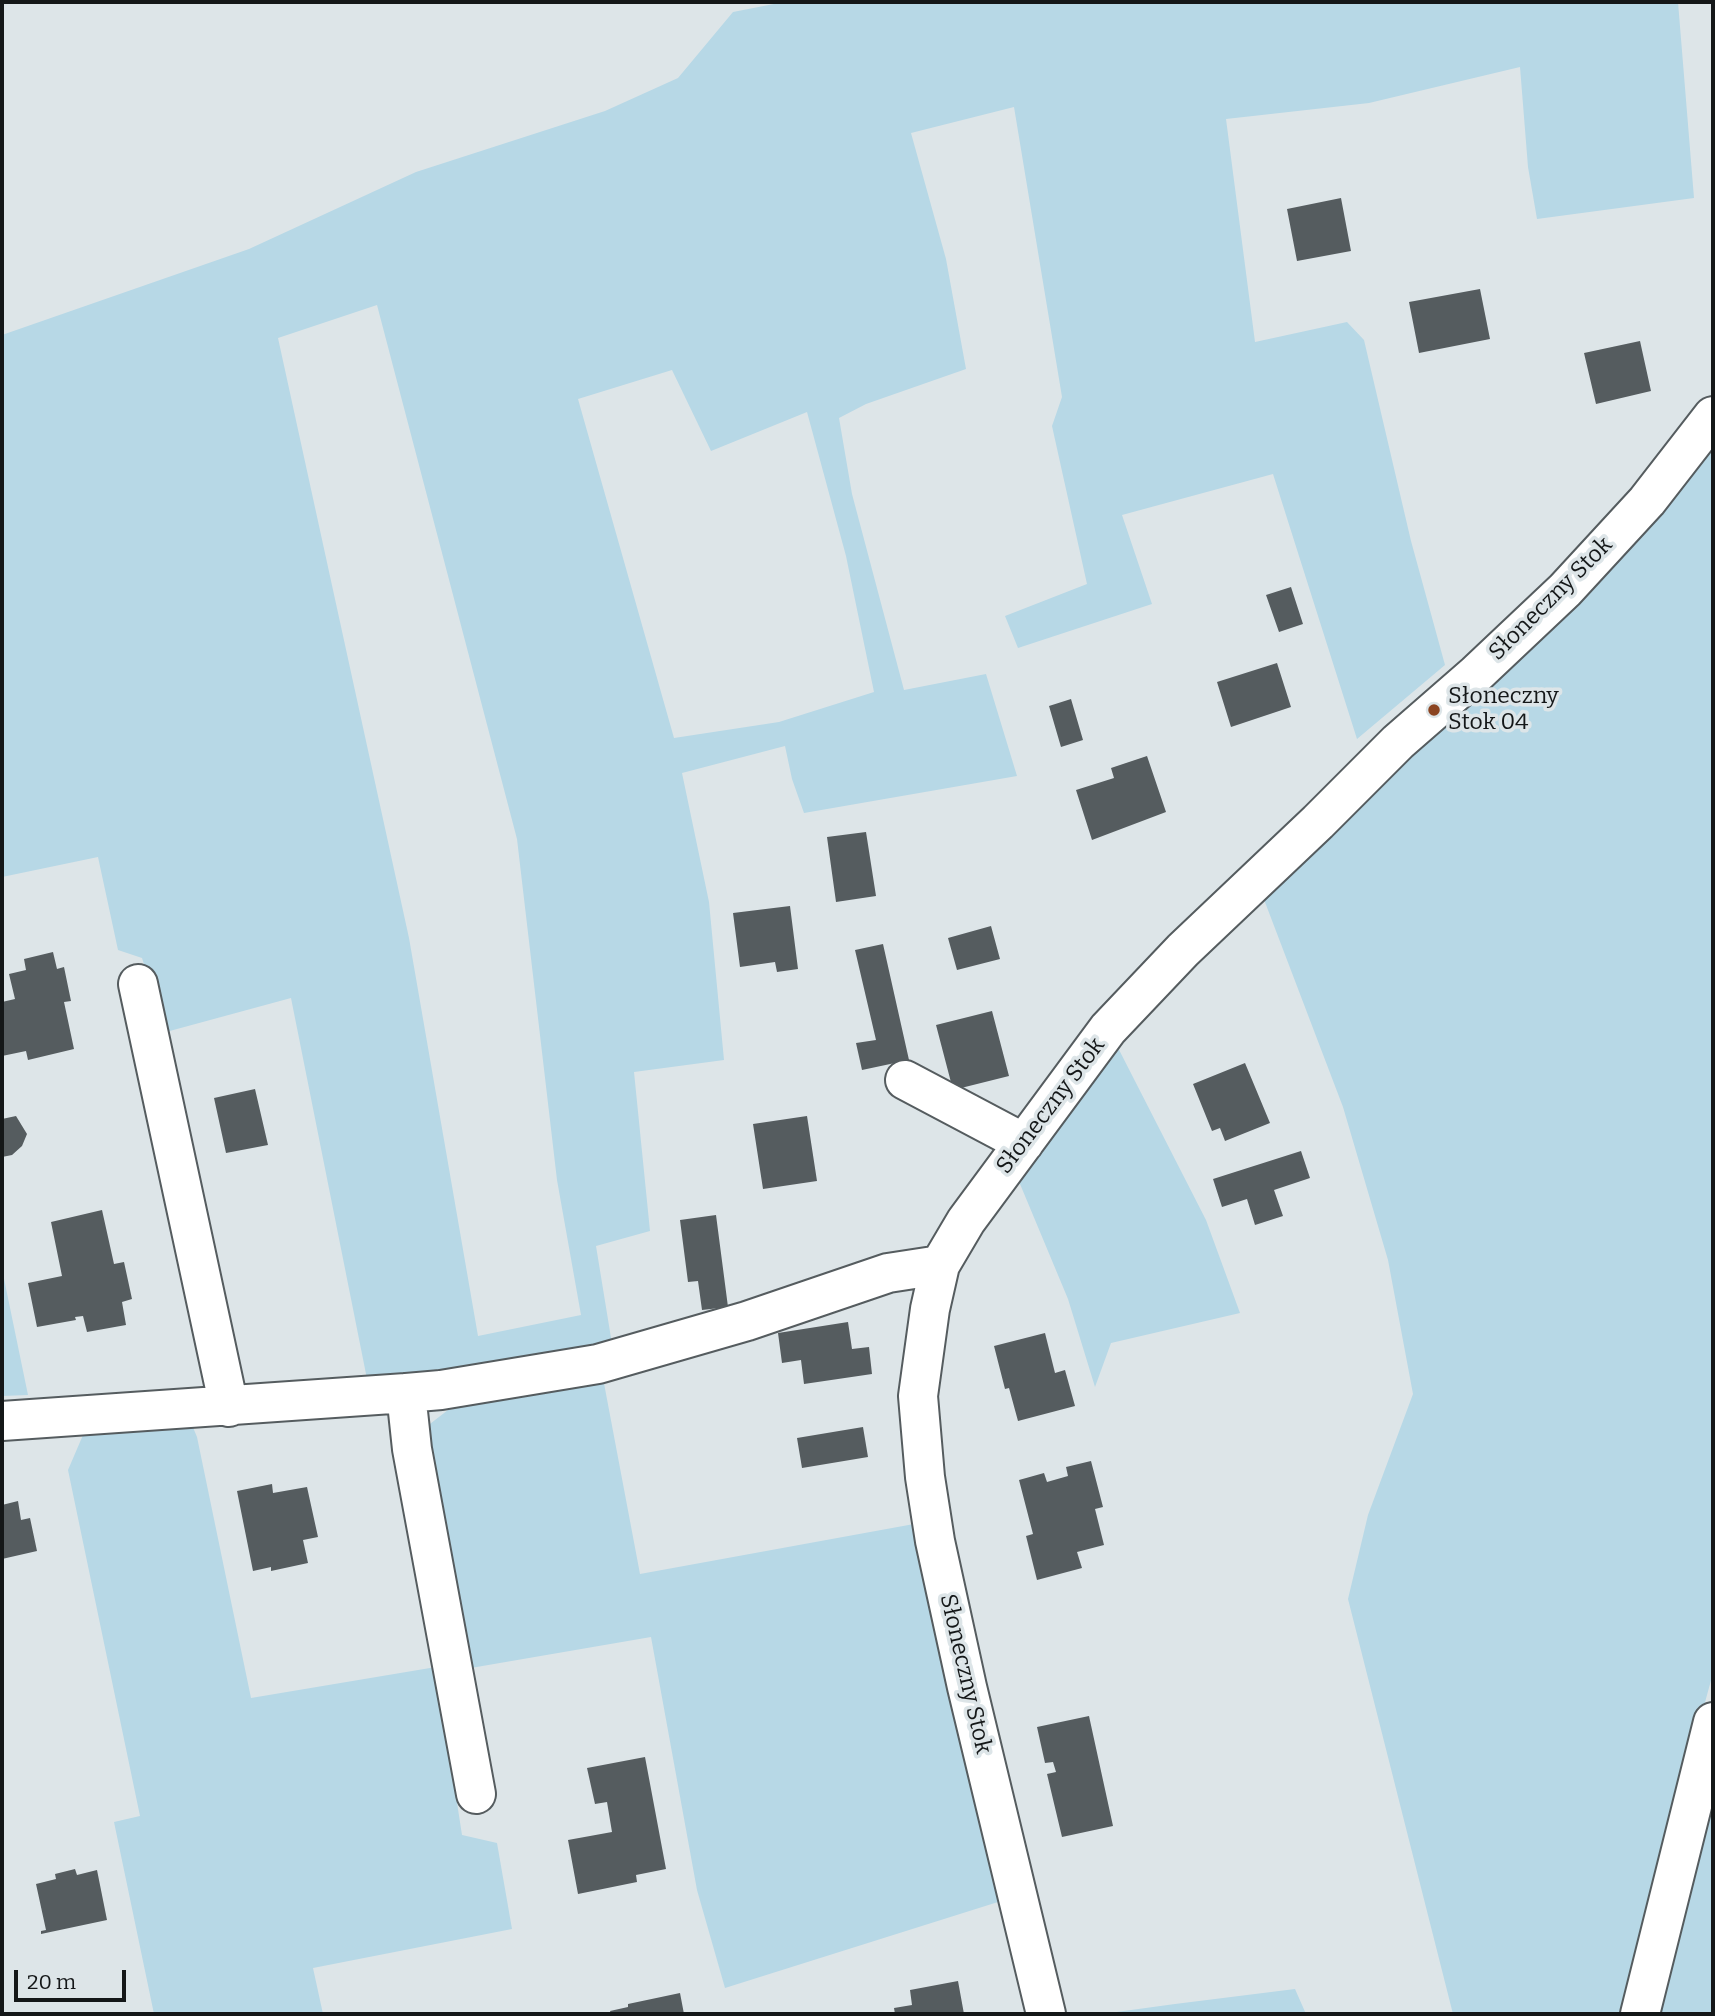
<!DOCTYPE html>
<html>
<head>
<meta charset="utf-8">
<style>
	body { margin:0 }
	#map { position:relative; width:1715px; height:2016px; overflow:hidden; background:#dde5e8; font-family:Bitter,serif }
	canvas { display:block }
	.frame { position:absolute; inset:0; border:4px solid #141718; pointer-events:none }
	.scale { position:absolute; left:14px; top:1970px; width:112px; height:32px; box-sizing:border-box; border:4px solid #141718; border-top:0; padding-left:9px; font-size:21px; line-height:24px; white-space:nowrap; color:#141718; -webkit-text-stroke:5px #dde5e8; paint-order:stroke }
</style>
</head>
<body>
<div id="map">
<canvas width="1715" height="2016"></canvas>
<div class="frame"></div>
<div class="scale">20 m</div>
</div>
<script>
const ctx = document.querySelector('canvas').getContext('2d');
ctx.lineJoin = 'round';
function fillPath(path, color) {
  ctx.fillStyle = color;
  ctx.fill(path, 'evenodd');
}
function toPath(rows) {
  const path = new Path2D();
  for (const r of rows) {
    path.moveTo(r[0], r[1]);
    for (let i = 2; i < r.length; i += 2) path.lineTo(r[i], r[i + 1]);
  }
  return path;
}
function stroke(path, color, width, dash) {
  ctx.strokeStyle = color;
  ctx.lineWidth = width;
  ctx.lineCap = dash ? 'butt' : 'round';
  ctx.setLineDash(dash || []);
  ctx.stroke(path);
}
function write(font, color, halo, rows, align = 'center') {
  ctx.font = font + ' Bitter,serif';
  ctx.lineWidth = 7;
  ctx.setLineDash([]);
  ctx.textBaseline = 'middle';
  ctx.strokeStyle = halo;
  ctx.fillStyle = color;
  for (const [text, x, y, turn = 0] of rows) {
    ctx.save();
    ctx.translate(x, y);
    ctx.rotate((+turn || 0) * Math.PI / 180);
    ctx.textAlign = isNaN(turn) ? turn : align;
    if (halo) ctx.strokeText(text, 0, 0);
    ctx.fillText(text, 0, 0);
    ctx.restore();
  }
}
const green = toPath([
	[784,2,1678,2,1694,198,1537,219,1528,167,1520,67,1369,103,1226,119,1255,342,1347,322,1364,340,1411,541,1445,665,1357,739,1273,474,1122,515,1152,604,1018,648,1005,616,1087,584,1052,426,1062,397,1014,107,911,133,946,259,966,369,866,404,839,418,852,494,904,690,986,674,1017,776,804,813,792,779,785,746,682,773,709,902,724,1060,634,1072,650,1231,596,1246,612,1344,475,1372,367,1379,291,998,166,1032,142,958,118,950,98,857,2,877,2,335,249,249,416,172,605,111,678,78,733,12],
	[377,305,517,839,557,1180,581,1315,478,1336,409,938,278,338],
	[672,370,711,451,807,412,846,556,874,692,779,722,674,738,578,399],
	[1713,447,1713,1673,1620,2014,1453,2014,1348,1599,1368,1515,1413,1394,1388,1260,1343,1107,1260,889,1655,517],
	[1113,1038,1206,1220,1240,1313,1111,1343,1095,1387,1068,1299,1015,1172],
	[2,1269,28,1395,2,1396],
	[603,1378,640,1574,914,1524,998,1902,725,1988,697,1890,651,1637,465,1669,426,1427,448,1410],
	[192,1425,197,1437,251,1698,436,1667,462,1835,497,1843,512,1929,313,1968,323,2014,154,2014,114,1822,140,1816,68,1470,83,1435],
	[1713,1792,1713,2014,1654,2014],
	[1295,1989,1306,2014,1102,2014,1175,2004]
]);
const building = toPath([
	[1341,198,1351,251,1297,261,1287,209],
	[1480,289,1490,339,1419,353,1409,302],
	[1640,341,1651,391,1596,404,1584,353],
	[1291,587,1303,624,1279,632,1266,595],
	[1277,663,1291,707,1231,727,1217,682],
	[1071,699,1083,740,1061,747,1049,706],
	[1147,756,1166,812,1092,840,1076,790,1114,778,1111,768],
	[866,832,876,896,836,902,827,837],
	[790,906,798,969,777,972,775,962,740,967,733,913],
	[991,926,1000,959,957,970,948,938],
	[883,944,909,1060,862,1070,856,1043,876,1040,855,950],
	[53,952,57,969,64,967,71,1001,64,1002,74,1049,28,1060,26,1051,2,1056,2,1002,15,999,9,974,26,970,24,959],
	[992,1011,1009,1076,953,1090,936,1025],
	[1245,1063,1270,1123,1225,1141,1220,1128,1212,1131,1193,1084],
	[255,1089,268,1145,226,1153,214,1098],
	[16,1116,27,1134,22,1146,12,1155,2,1157,2,1119],
	[807,1116,817,1181,763,1189,753,1124],
	[1301,1151,1310,1178,1274,1190,1283,1216,1255,1225,1247,1199,1222,1207,1213,1179],
	[102,1210,114,1264,124,1262,132,1299,122,1302,126,1325,87,1332,83,1316,75,1317,76,1320,37,1327,28,1283,62,1276,51,1222],
	[716,1215,728,1307,702,1310,698,1281,688,1282,680,1220],
	[848,1322,852,1349,869,1347,872,1374,804,1384,801,1360,782,1363,778,1333],
	[1045,1333,1055,1373,1065,1370,1075,1406,1018,1421,1009,1388,1005,1389,994,1346],
	[863,1427,868,1457,802,1468,797,1438],
	[1091,1461,1103,1507,1095,1509,1104,1545,1077,1552,1082,1568,1037,1580,1026,1536,1033,1534,1019,1480,1044,1473,1047,1482,1068,1476,1066,1467],
	[272,1484,273,1493,307,1487,318,1537,303,1540,308,1563,271,1571,271,1567,253,1571,237,1491],
	[18,1501,21,1520,30,1518,37,1551,2,1559,2,1505],
	[1089,1716,1113,1826,1062,1837,1047,1774,1056,1772,1053,1762,1045,1763,1037,1727],
	[645,1757,666,1869,636,1875,637,1882,578,1894,568,1840,612,1832,607,1802,595,1804,587,1768],
	[75,1869,77,1875,97,1870,107,1920,41,1934,41,1931,46,1930,36,1884,56,1879,55,1874],
	[958,1981,964,2014,895,2014,894,2008,912,2005,910,1990],
	[680,1993,684,2014,611,2014,610,2011,628,2007,628,2004]
]);
const minor = toPath([
	[138,984,229,1407],
	[905,1080,1024,1143],
	[406,1393,412,1449,476,1794],
	[2,1421,406,1393,441,1390,598,1364,747,1321,888,1273,940,1265],
	[1046,2014,967,1687,935,1541,925,1477,918,1396,930,1309,940,1265,966,1221,1108,1029,1183,950,1318,822,1398,742,1476,674,1565,590,1647,501,1713,416],
	[1640,2014,1713,1722]
]);
const markers = [
	[1434,710,7,"#8b4421"]
];
const streetNames = [
	["Słoneczny Stok",1551,599,-45],
	["Słoneczny Stok",1051,1106,-53],
	["Słoneczny Stok",965,1674,77]
];
const poiNames = [
	["Słoneczny",1448,697],
	["Stok 04",1448,723]
];
fillPath(green, '#b7d8e6');
fillPath(building, '#555c5f');
stroke(minor, '#555c5f', 42);
stroke(minor, '#fff', 38);
for (const [x, y, r, color] of markers) {
  const dot = new Path2D();
  dot.arc(x, y, r, 0, 2 * Math.PI);
  ctx.fillStyle = color;
  ctx.fill(dot);
  stroke(dot, '#dde5e8', 2.5);
}
write('23px', '#141718', '#dde5e8', streetNames);
write('23px', '#141718', '#dde5e8', poiNames, 'left');
</script>
</body>
</html>
